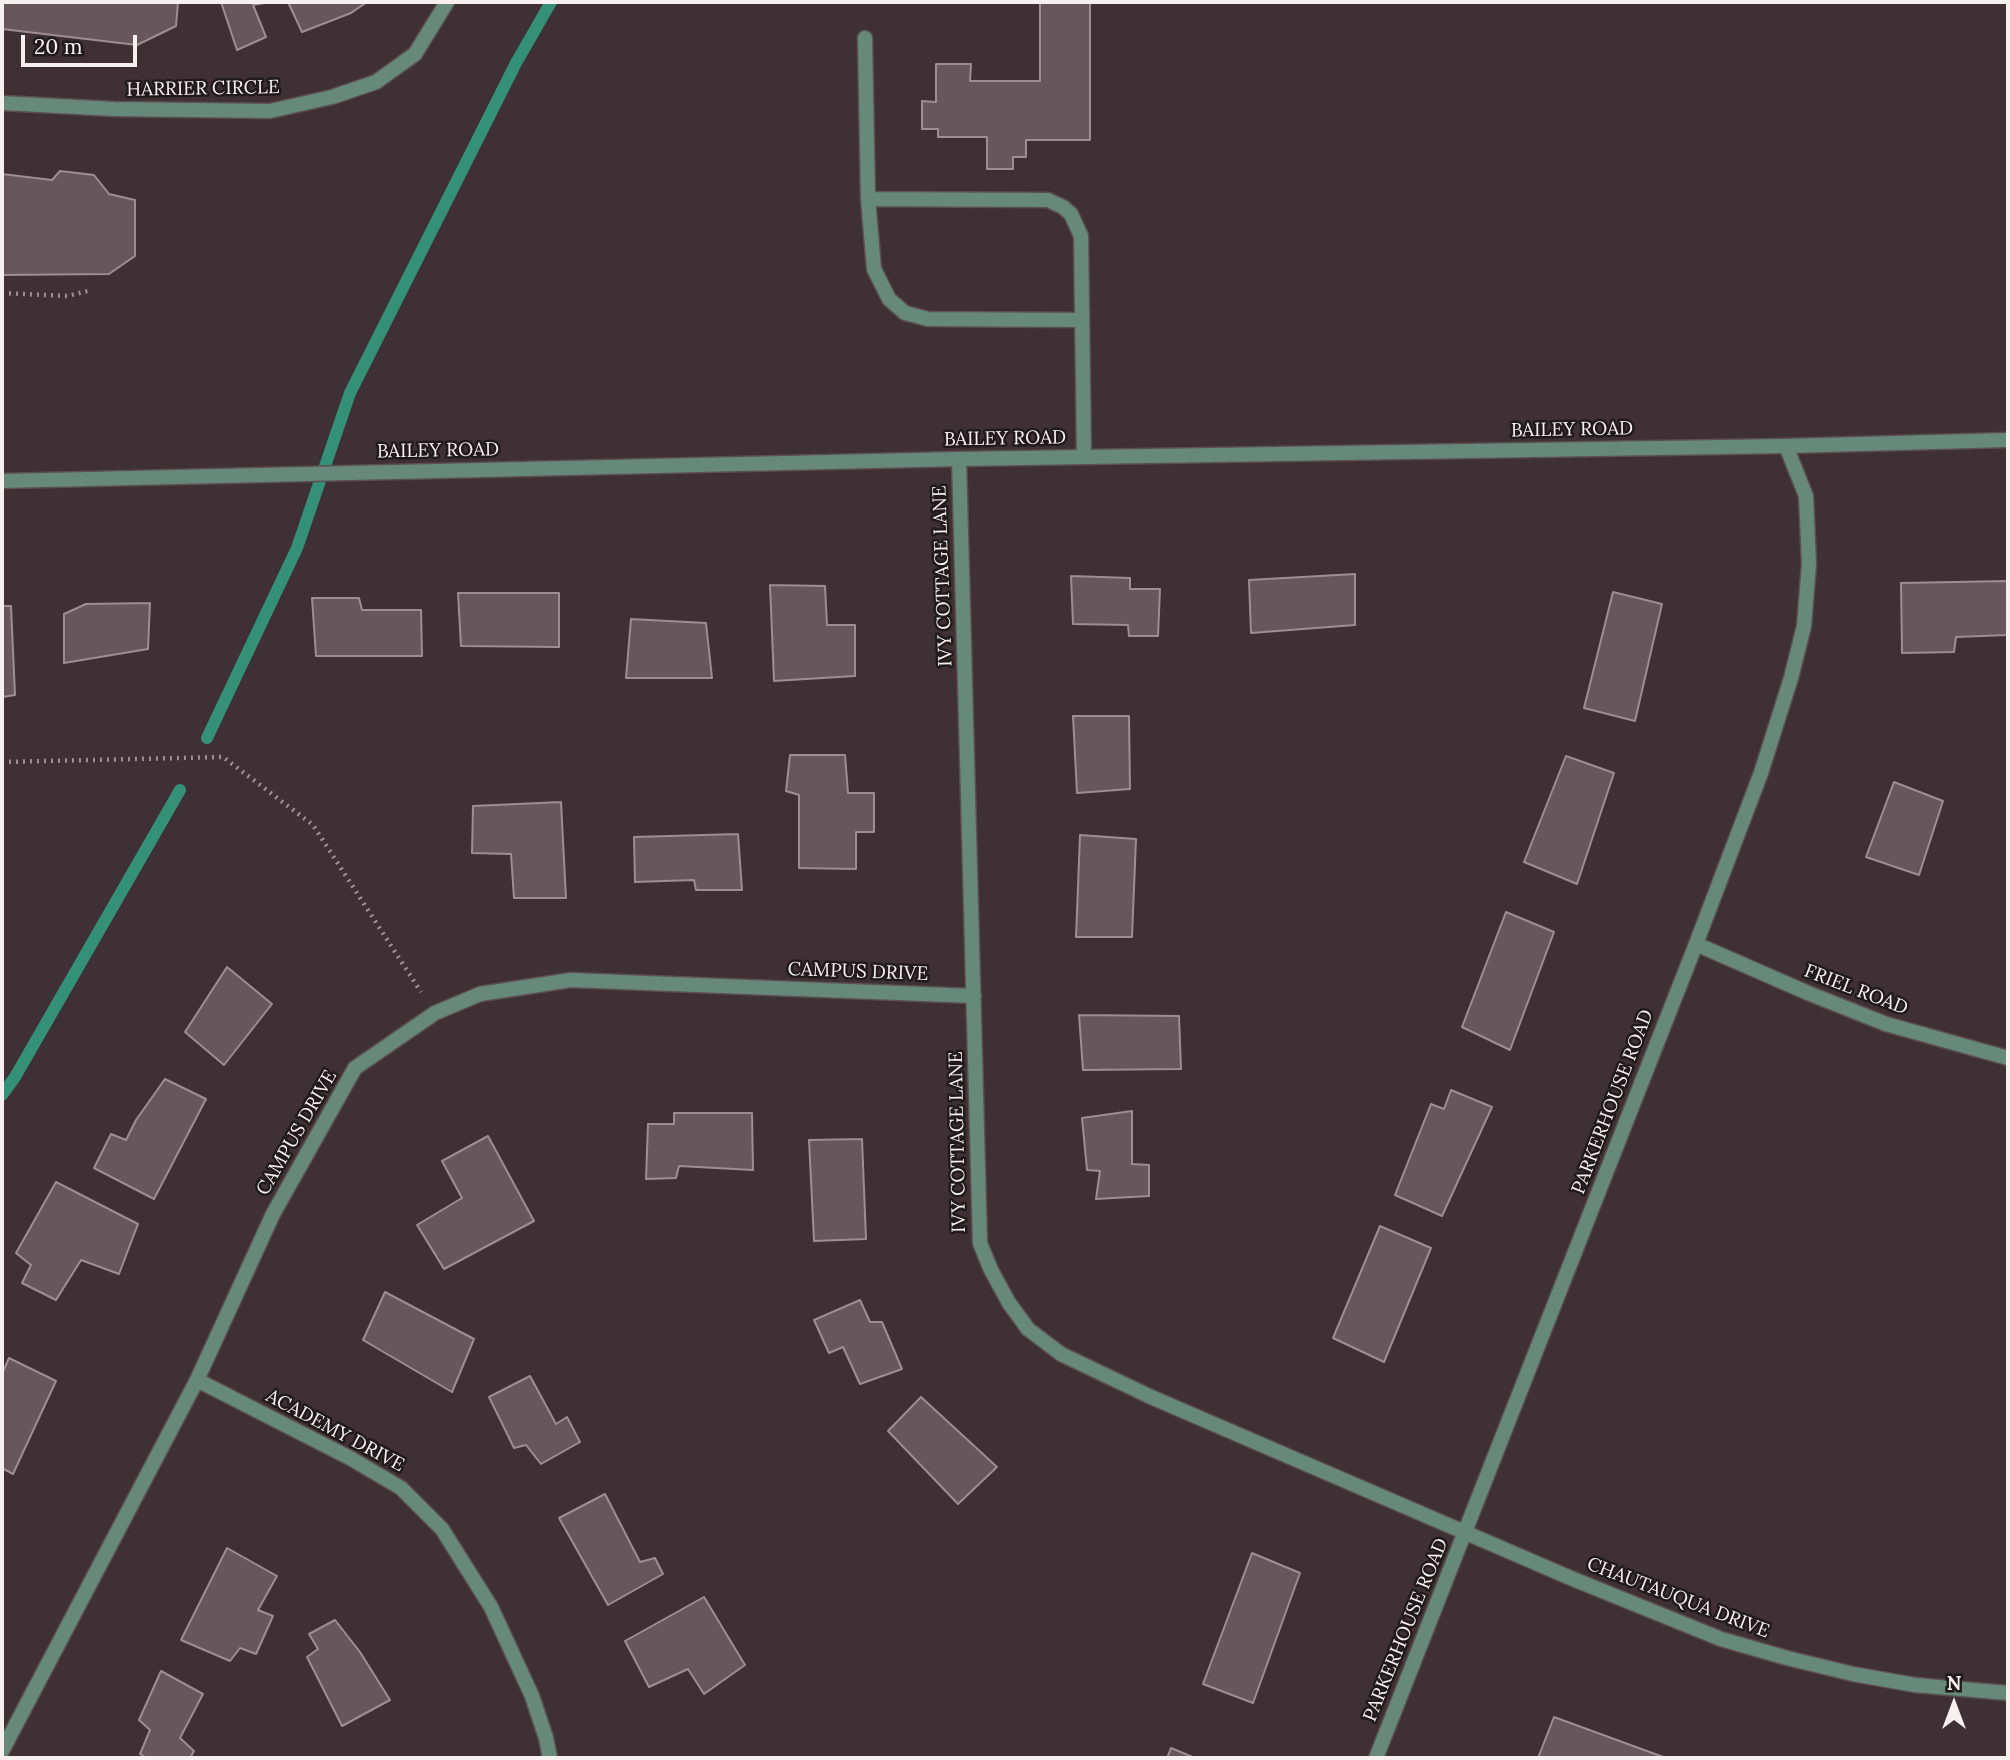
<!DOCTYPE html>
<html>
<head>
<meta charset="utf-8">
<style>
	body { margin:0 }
	#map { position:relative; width:2010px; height:1760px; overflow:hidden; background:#3e3034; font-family:Lora,serif }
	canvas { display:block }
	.frame { position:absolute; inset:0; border:4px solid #f8eff1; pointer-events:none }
	.north { position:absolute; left:1919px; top:1669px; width:70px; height:70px; -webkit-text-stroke:5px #211a1c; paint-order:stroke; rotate:0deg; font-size:19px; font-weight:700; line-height:28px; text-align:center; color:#f8eff1 }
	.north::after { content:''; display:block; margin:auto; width:24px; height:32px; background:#f8eff1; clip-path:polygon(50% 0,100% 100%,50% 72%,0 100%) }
	.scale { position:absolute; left:21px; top:35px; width:116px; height:32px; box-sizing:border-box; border:4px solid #f8eff1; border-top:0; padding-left:9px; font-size:21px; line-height:24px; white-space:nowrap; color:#f8eff1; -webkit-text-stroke:5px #211a1c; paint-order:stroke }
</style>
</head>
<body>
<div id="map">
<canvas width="2010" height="1760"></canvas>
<div class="frame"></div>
<div class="north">N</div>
<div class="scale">20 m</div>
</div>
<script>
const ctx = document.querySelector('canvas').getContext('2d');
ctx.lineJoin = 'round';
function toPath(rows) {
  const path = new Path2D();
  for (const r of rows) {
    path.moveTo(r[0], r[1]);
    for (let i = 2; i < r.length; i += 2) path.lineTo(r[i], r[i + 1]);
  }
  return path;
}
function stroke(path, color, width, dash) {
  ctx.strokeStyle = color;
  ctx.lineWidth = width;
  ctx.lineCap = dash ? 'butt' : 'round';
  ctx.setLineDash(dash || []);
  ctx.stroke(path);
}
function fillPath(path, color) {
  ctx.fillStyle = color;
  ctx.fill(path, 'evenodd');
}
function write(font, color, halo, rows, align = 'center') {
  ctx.font = font + ' Lora,serif';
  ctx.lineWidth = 5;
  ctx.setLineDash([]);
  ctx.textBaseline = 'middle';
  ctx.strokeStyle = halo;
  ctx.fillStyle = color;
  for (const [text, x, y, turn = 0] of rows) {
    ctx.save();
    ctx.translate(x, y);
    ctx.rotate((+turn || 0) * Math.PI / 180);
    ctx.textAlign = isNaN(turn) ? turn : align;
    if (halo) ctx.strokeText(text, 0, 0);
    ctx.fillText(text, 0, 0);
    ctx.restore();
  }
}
const stream = toPath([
	[207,738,297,548,350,393,516,63,551,2],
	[2,1095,15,1077,180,790]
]);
const building = toPath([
	[2,2,178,2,176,26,137,45,2,29,2,2],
	[221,2,270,2,253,5,266,37,237,50,221,2],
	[288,2,367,2,351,13,302,32,288,2],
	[1040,2,1090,2,1090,140,1026,140,1026,157,1013,157,1013,169,987,169,987,137,938,137,938,129,922,129,922,101,936,102,936,64,971,64,970,81,1040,81,1040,2],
	[60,171,94,175,109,194,135,200,135,256,109,274,2,275,2,174,52,180,60,171],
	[1355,574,1355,625,1251,633,1249,580,1355,574],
	[1071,576,1130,578,1130,589,1160,589,1158,636,1129,636,1128,625,1073,624,1071,576],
	[2008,581,2008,635,1956,637,1954,652,1902,653,1901,583,2008,581],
	[770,585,825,586,827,625,855,625,855,676,774,681,770,585],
	[1613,592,1662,604,1635,721,1584,708,1613,592],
	[458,593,559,593,559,647,461,646,458,593],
	[312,598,359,598,362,610,421,610,422,656,316,656,312,598],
	[150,603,148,649,64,663,64,614,86,604,150,603],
	[2,606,11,606,15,695,2,697,2,606],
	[631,619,706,623,712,678,626,678,631,619],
	[1073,716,1129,716,1130,789,1077,793,1073,716],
	[790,755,845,755,848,793,874,793,874,832,856,832,856,869,799,868,799,795,786,791,790,755],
	[1566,756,1614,773,1577,884,1524,862,1566,756],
	[1894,782,1943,801,1919,875,1866,857,1894,782],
	[561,802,566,898,514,898,511,854,472,853,473,806,561,802],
	[738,834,742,890,696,890,694,880,635,882,634,837,738,834],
	[1080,835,1136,839,1132,937,1076,937,1080,835],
	[1506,912,1554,932,1510,1050,1462,1027,1506,912],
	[227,967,272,1004,224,1065,185,1032,227,967],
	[1079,1015,1179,1016,1181,1069,1083,1070,1079,1015],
	[165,1079,206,1099,154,1199,94,1168,111,1134,126,1140,136,1120,165,1079],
	[1451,1090,1492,1107,1442,1216,1395,1195,1431,1104,1444,1109,1451,1090],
	[1132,1111,1132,1164,1149,1165,1149,1196,1096,1199,1100,1171,1087,1170,1082,1118,1132,1111],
	[674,1113,752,1113,753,1170,679,1166,676,1178,646,1179,648,1124,674,1124,674,1113],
	[488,1136,534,1221,444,1269,417,1225,462,1198,442,1161,488,1136],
	[862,1139,866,1239,814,1241,809,1140,862,1139],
	[56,1182,138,1224,119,1274,81,1260,56,1300,22,1283,31,1265,16,1253,56,1182],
	[1380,1226,1431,1248,1384,1362,1333,1338,1380,1226],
	[385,1292,474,1339,452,1392,363,1340,385,1292],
	[860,1300,870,1322,882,1322,902,1369,860,1384,843,1347,829,1353,814,1320,860,1300],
	[9,1358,56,1381,13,1474,2,1468,2,1374,9,1358],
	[530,1376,556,1424,567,1417,580,1442,541,1464,526,1445,514,1448,489,1397,530,1376],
	[921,1397,997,1467,958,1504,888,1431,921,1397],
	[605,1494,640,1562,655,1558,663,1574,608,1605,559,1518,605,1494],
	[227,1548,277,1576,258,1610,273,1616,256,1654,240,1648,230,1661,181,1640,227,1548],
	[1252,1553,1300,1573,1253,1703,1203,1684,1252,1553],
	[704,1597,745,1665,704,1694,688,1669,649,1687,625,1641,704,1597],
	[335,1620,360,1652,390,1700,342,1726,307,1657,318,1649,309,1634,335,1620],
	[161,1671,203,1694,180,1738,194,1751,190,1758,147,1758,140,1754,150,1730,139,1720,161,1671],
	[1554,1717,1666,1758,1538,1758,1554,1717],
	[1171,1748,1195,1758,1167,1758,1171,1748]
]);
const path = toPath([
	[2,293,67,296,92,290],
	[2,762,223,757,313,825,421,992]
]);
const service = toPath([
	[865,38,868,199,1048,200,1063,207,1071,214,1081,236,1084,457],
	[868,199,874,269,889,299,905,313,928,319,1082,320]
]);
const minor = toPath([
	[2,103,114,109,270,111,332,97,376,82,415,54,447,2],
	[959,459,980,1243,991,1270,1009,1303,1028,1329,1061,1354,1151,1397,1573,1579,1721,1639,1787,1658,1853,1674,1915,1685,2008,1693],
	[1696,944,1808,993,1886,1024,2008,1058],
	[197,1380,350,1458,401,1488,442,1529,491,1607,532,1696,546,1738,550,1758],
	[2,1751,197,1380,273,1214,355,1068,435,1013,480,994,571,980,974,996],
	[1376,1758,1696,944,1761,773,1791,678,1804,626,1809,564,1806,496,1786,446]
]);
const tertiary = toPath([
	[2,481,959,459,1786,446,2008,440]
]);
const streetNames = [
	["HARRIER CIRCLE",203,89,-1],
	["BAILEY ROAD",1572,430,-1],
	["BAILEY ROAD",1005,439,-1],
	["BAILEY ROAD",438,451,-1],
	["IVY COTTAGE LANE",943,576,-92],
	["CAMPUS DRIVE",858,972,2],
	["FRIEL ROAD",1856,990,21],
	["PARKERHOUSE ROAD",1613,1102,-69],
	["CAMPUS DRIVE",297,1133,-60],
	["IVY COTTAGE LANE",958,1142,-91],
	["ACADEMY DRIVE",335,1431,28],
	["CHAUTAUQUA DRIVE",1678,1598,21],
	["PARKERHOUSE ROAD",1406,1630,-68]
];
stroke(stream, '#349177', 12);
fillPath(building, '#67575c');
stroke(building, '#9e8d92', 2);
stroke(service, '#5c4f52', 17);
stroke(minor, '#5c4f52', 17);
stroke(tertiary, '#5c4f52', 17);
stroke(path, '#9d9194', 4.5, [2, 5]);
stroke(service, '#66897c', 14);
stroke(minor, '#66897c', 14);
stroke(tertiary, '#66897c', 14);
write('19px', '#f8eff1', '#211a1c', streetNames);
</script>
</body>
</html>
